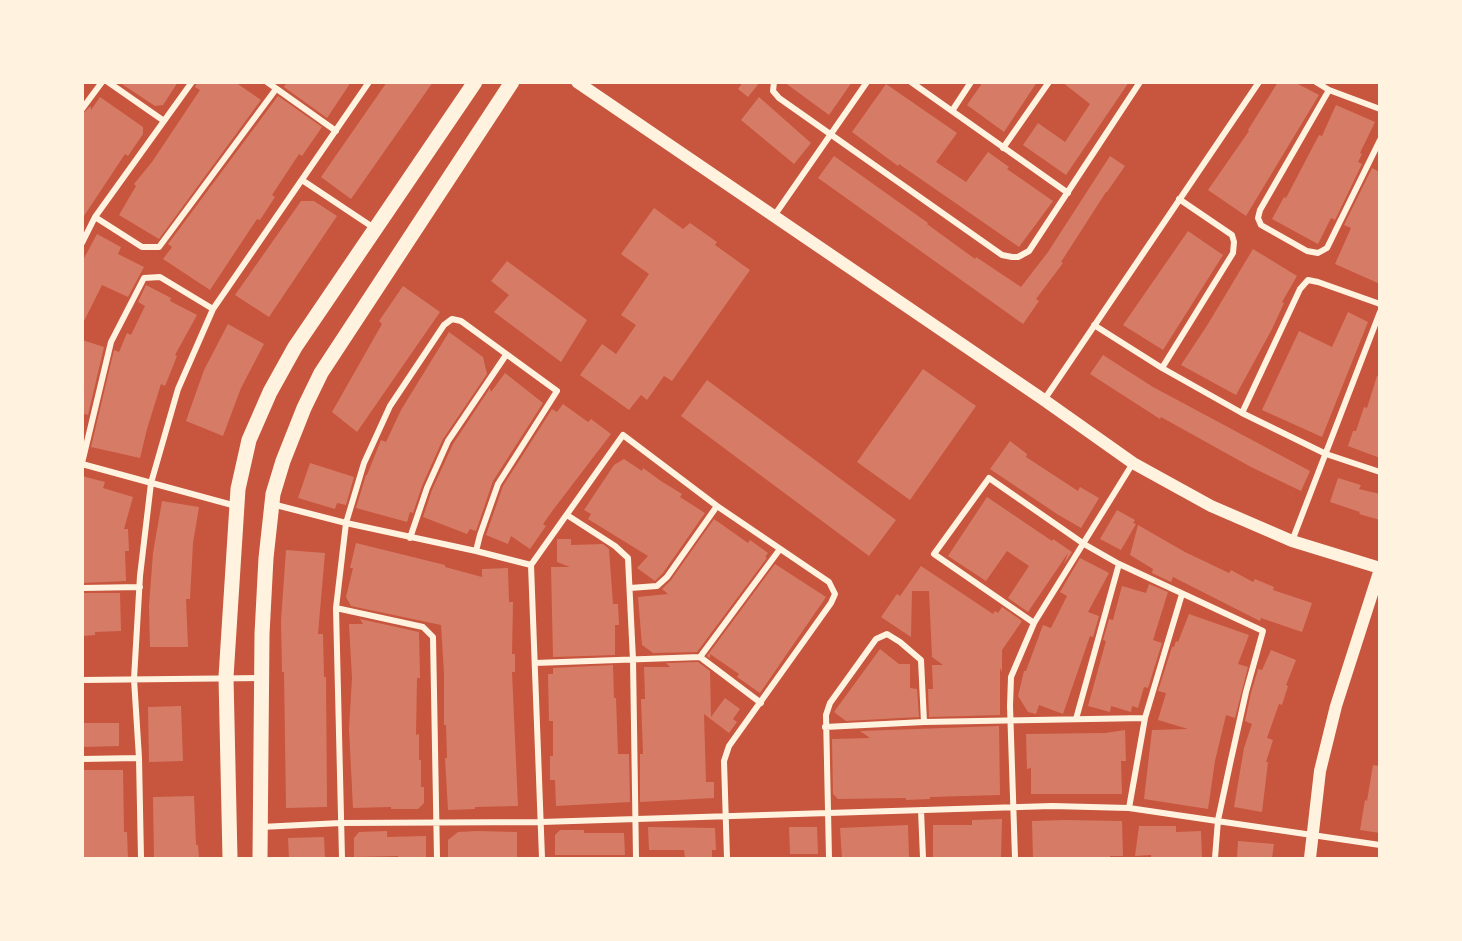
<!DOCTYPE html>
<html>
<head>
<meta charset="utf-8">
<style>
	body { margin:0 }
	#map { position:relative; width:1462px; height:941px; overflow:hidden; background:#c8553d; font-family:Inter,sans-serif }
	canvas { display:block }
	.frame { position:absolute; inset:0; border:84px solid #fff3e0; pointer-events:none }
</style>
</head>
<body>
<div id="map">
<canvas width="1462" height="941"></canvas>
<div class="frame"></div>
</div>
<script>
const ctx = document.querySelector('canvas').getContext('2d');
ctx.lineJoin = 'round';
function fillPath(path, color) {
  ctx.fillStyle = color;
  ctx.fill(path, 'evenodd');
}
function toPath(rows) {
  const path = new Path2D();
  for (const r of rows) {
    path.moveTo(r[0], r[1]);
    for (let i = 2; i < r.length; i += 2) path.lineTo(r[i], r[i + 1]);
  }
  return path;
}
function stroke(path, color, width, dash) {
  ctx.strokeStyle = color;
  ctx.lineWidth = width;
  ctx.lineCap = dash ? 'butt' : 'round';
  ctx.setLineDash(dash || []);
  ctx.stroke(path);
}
const building = toPath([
	[119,82,178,82,163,105,155,106],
	[197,82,235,82,261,100,159,239,119,215,136,186,134,184,152,162,200,90,195,87],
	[287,82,351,82,327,118,284,87],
	[387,82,433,82,351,199,321,177],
	[743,82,760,82,748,97,738,89],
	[784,82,852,82,829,115],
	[983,82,1037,82,1004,132,967,105],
	[1062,82,1129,82,1066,175,1023,145,1038,123,1065,142,1090,104],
	[1278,82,1294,82,1319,95,1246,216,1208,190,1249,131,1248,130],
	[886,84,957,133,936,162,966,182,988,152,1009,167,1007,169,1053,201,1019,247,899,164,898,166,852,132],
	[278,96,322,127,302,156,299,154,272,195,275,197,260,220,257,219,210,290,163,259,172,247,168,244],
	[100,97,143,127,143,134,128,156,125,154,82,219,82,114,91,106,91,110],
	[759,97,811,143,794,164,741,120],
	[1336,105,1375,122,1360,153,1362,154,1358,162,1362,164,1335,220,1331,218,1318,244,1272,219,1284,197,1286,198,1319,135,1322,136],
	[834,156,928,223,927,224,975,259,976,257,1021,287,1048,252,1110,156,1125,166,1107,192,1106,192,1061,262,1063,263,1036,299,1039,301,1023,324,818,178],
	[1372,168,1380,172,1380,284,1335,264,1351,228,1344,225],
	[301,201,314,201,337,216,269,317,235,295],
	[654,208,683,229,690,223,717,242,715,245,750,270,672,381,664,376,647,400,641,395,629,410,580,375,602,344,616,354,636,325,621,315,649,274,621,254],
	[1188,231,1223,255,1163,350,1123,325],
	[97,234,121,247,118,254,144,267,128,297,102,285,82,325,82,262],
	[1253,249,1297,276,1282,302,1284,303,1272,329,1236,395,1181,365,1208,324],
	[507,261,587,320,561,362,494,312,509,295,491,281],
	[146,285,171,298,170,301,197,315,175,355,177,356,165,386,161,384,147,429,140,458,91,447,114,350,119,352,127,333,131,335,145,306,138,302],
	[403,286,440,312,357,432,332,412,382,324,379,321],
	[1348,312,1368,322,1322,437,1262,410,1299,331,1332,347],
	[228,324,264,344,241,388,223,436,186,421,204,370],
	[449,332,483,357,487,374,443,439,422,486,413,513,410,512,407,522,356,508,366,475,367,475,381,440,386,442,401,410],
	[82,340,104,347,88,415,82,413],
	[1103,355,1153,387,1310,471,1301,491,1251,467,1161,417,1160,419,1090,374],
	[923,369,976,406,910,500,857,462],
	[505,373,543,403,493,481,476,531,470,529,467,534,423,517,432,490,453,444,490,388,491,392],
	[1377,376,1380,376,1380,458,1348,446,1353,431,1356,431,1364,407,1367,408],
	[707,380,896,520,869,556,681,416],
	[563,404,588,422,591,419,611,434,553,510,543,524,546,526,530,549,511,536,508,544,486,535,503,486,552,409,557,412],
	[1010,441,1027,454,1026,457,1078,491,1080,487,1099,498,1081,528,1057,514,990,469],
	[624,459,642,471,643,468,661,481,682,494,680,497,705,513,663,573,655,581,637,568,648,556,588,519,591,514,584,510,614,465],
	[310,463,354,477,346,505,337,503,335,509,298,498],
	[82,476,105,482,103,488,133,497,124,529,128,529,129,551,125,551,126,581,82,583],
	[1338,478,1361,485,1359,489,1380,494,1380,520,1359,514,1360,512,1330,502],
	[987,497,1052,541,1053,539,1072,552,1064,564,1068,553,1028,612,1008,598,1029,566,1007,551,986,581,948,556],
	[162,501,199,507,193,543,190,599,186,599,188,647,150,647,149,606,153,553],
	[1117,510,1135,520,1133,523,1136,524,1121,550,1100,539],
	[714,519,748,543,750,540,768,553,765,557,767,558,697,652,653,653,642,645,638,597,668,594,662,589,671,580],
	[1138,525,1185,552,1229,573,1231,570,1253,582,1255,579,1274,587,1273,590,1312,603,1302,632,1261,618,1260,621,1173,577,1171,582,1152,573,1153,569,1130,555],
	[557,539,571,539,571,545,603,544,609,549,613,604,618,604,619,625,615,625,615,655,553,657,551,567,570,567,557,562],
	[356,543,445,565,445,567,482,577,482,569,508,568,509,602,513,602,512,654,515,654,515,672,512,672,518,806,475,807,475,809,448,810,445,758,447,758,446,725,444,725,444,673,441,625,351,606,346,597,353,568,350,568],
	[286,550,325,553,318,634,323,634,324,677,326,677,327,807,286,808,284,672,282,672,281,620],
	[1080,558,1109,573,1088,612,1099,616,1093,637,1090,636,1063,714,1039,705,1036,714,1028,712,1018,696,1024,671,1026,671,1043,625,1051,628,1067,596,1060,592],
	[775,564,826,597,760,693,737,677,739,674,710,654,710,658,707,656],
	[921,566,993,614,995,611,998,613,1002,607,1022,621,1002,650,1002,672,1000,668,1000,715,929,717,928,689,933,689,932,665,943,665,932,657,929,591,912,591,911,637,881,617,897,594,900,596],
	[1149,584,1168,592,1153,640,1162,643,1148,688,1144,687,1138,708,1132,706,1131,712,1111,706,1110,712,1088,706,1106,641,1103,640,1109,619,1113,620,1122,586,1146,593],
	[82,593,120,593,121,631,95,632,95,635,82,636],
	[1189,614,1249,635,1238,664,1248,667,1235,718,1226,715,1215,761,1208,809,1144,799,1152,730,1188,729,1158,720,1166,693,1158,691,1172,647,1174,647,1176,641,1178,642],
	[360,619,419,632,420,678,417,678,416,735,419,734,419,760,421,760,421,787,424,787,424,803,418,809,391,809,391,807,353,808,349,729,352,678,349,624,363,624],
	[880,649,899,664,910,664,910,688,917,689,919,717,846,721,834,712],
	[1271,650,1296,660,1286,685,1288,686,1282,705,1279,704,1267,738,1273,740,1266,762,1268,762,1262,812,1234,807,1244,748,1252,724,1245,721,1251,693,1258,669,1262,670],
	[698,662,710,671,711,717,725,698,740,709,733,719,737,722,729,733,704,714,706,782,714,782,714,798,640,802,640,754,643,754,641,699,645,699,644,667,670,667,666,663],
	[613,665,614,698,616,698,618,754,629,754,630,802,556,806,555,780,550,780,550,756,553,756,553,721,549,721,548,674,553,674,553,668],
	[181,706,183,761,149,762,148,707],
	[82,723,119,723,119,746,82,747],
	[999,726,1000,795,930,797,930,799,906,800,906,798,838,799,833,794,832,739,870,738,860,731],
	[1125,730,1126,761,1121,761,1122,794,1031,794,1031,768,1027,769,1026,734,1105,733],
	[1373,765,1380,766,1380,833,1360,830,1365,800,1367,801],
	[82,770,123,770,124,832,127,832,128,858,82,858],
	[194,796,196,845,198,845,199,858,154,858,153,797],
	[1002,819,1001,858,933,858,933,825,972,825,972,820],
	[1065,820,1122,821,1123,856,1110,856,1110,858,1033,858,1032,821],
	[908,825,909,858,842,858,840,828],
	[1139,826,1176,826,1176,832,1201,831,1202,858,1151,858,1151,855,1135,856],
	[648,827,715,828,716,850,712,850,712,858,685,858,684,850,649,850],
	[789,827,817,827,818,854,790,854],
	[560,830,584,830,584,833,624,833,625,855,555,855,555,835],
	[387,831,387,837,426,836,426,858,398,858,398,856,354,857,354,838,359,832],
	[477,831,517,832,517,858,448,858,448,840,458,832],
	[324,837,325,858,289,858,288,838],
	[1238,841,1274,844,1272,858,1237,858]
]);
const minor = toPath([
	[108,82,164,121],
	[267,82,336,131],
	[774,82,773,91,779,98,1002,255,1012,257,1018,257,1029,251,1140,82],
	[911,82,1068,193],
	[1316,82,1329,90,1380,109],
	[1329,90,1260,210,1258,218,1261,225,1307,251,1318,253,1327,248,1380,140],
	[82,109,102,82],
	[952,111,971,82],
	[1003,148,1049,82],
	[302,180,374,228],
	[774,216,867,82],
	[95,217,142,247,159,247,276,89],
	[82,243,95,217,192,82],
	[1094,325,1162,368,1242,413,1326,454,1380,472],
	[1162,368,1233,253,1234,242,1232,235,1179,199],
	[1044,400,1259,82],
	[1242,413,1300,289,1308,280,1318,282,1380,304],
	[82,463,111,342,144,278,160,277,213,309],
	[82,464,236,506],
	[272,504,346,523,476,551,531,565,542,858],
	[567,515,615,546,628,558,633,660,636,858],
	[410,538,427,488,448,441,506,355],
	[1292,541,1380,312],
	[531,565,623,435,717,506,829,582,835,594,831,603,729,746,724,761,727,858],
	[82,588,140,587],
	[630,588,657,586,667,577,717,506],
	[336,608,423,627,433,637,437,858],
	[1034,623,934,554,989,478,1084,544,1119,564,1263,631,1246,692,1230,764,1218,820,1215,858],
	[700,657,761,703],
	[535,663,700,657,780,549],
	[82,680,262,678],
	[1076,719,1119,564],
	[825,727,924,722,1145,718],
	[82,759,139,758],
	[1129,808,1145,718,1182,594],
	[921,810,923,858],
	[261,827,341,823,541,822,1052,806,1129,808,1380,845],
	[141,858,139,758,134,679,140,576,151,483,178,389,213,309,369,82],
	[342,858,336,608,346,523,364,463,390,406,444,325,452,319,461,321,557,391,498,484,480,535,476,551],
	[829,858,826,715,830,703,876,639,887,634,900,642,921,660,924,722],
	[1015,858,1010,706,1011,677,1034,623,1133,463]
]);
const secondary = toPath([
	[577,82,1044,400,1133,463,1211,506,1292,541,1380,568],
	[1310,858,1320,771,1336,706,1380,569]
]);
const primary = toPath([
	[230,858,226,677,238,489,249,440,270,392,295,347,475,82],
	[260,858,262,634,266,558,273,494,283,461,304,408,321,373,512,82]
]);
fillPath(building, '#d67c66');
stroke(minor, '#fff3e0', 6);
stroke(secondary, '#fff3e0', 12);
stroke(primary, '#fff3e0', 15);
</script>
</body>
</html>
